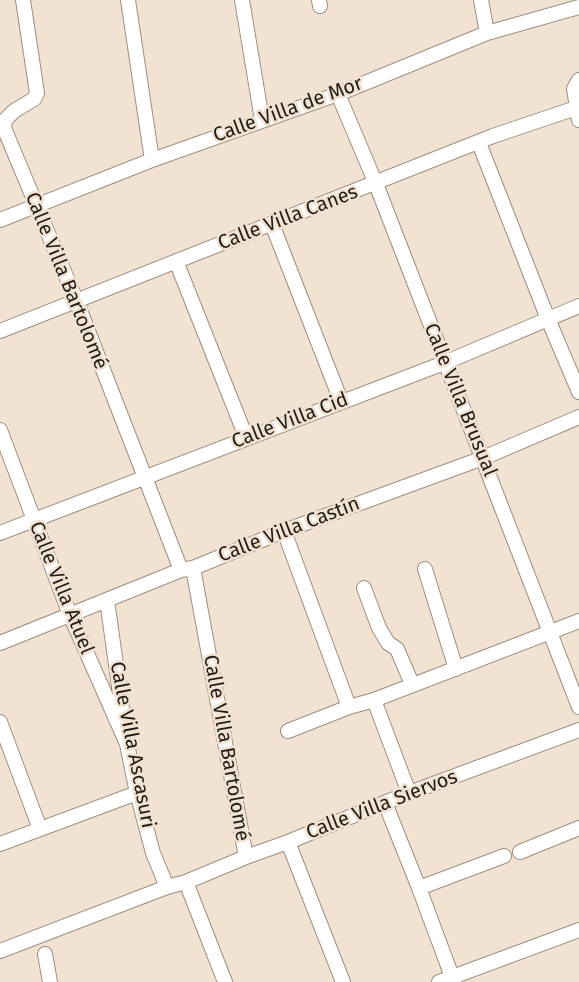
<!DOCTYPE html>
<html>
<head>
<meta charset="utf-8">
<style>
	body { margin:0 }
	canvas { display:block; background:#f1e2d1 }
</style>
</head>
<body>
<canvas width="579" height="982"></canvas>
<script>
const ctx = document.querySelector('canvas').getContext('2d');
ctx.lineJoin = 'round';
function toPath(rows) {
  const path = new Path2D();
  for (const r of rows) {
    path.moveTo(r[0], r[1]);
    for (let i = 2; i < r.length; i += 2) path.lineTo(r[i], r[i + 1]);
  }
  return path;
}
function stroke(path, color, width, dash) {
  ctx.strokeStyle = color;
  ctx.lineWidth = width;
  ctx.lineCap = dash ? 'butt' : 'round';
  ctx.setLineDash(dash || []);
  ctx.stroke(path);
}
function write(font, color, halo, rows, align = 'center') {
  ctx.font = font + ' "Fira Sans",sans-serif';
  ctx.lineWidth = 5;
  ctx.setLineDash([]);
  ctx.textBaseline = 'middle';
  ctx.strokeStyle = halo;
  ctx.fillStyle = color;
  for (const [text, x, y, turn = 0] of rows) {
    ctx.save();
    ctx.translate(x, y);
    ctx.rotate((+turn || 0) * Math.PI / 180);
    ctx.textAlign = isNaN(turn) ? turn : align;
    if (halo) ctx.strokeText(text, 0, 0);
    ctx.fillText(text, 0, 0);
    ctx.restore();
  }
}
const street = toPath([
	[23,0,37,93,34,99,14,111,5,120,4,128,76,300,181,570],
	[128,0,152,160],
	[242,0,262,120],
	[319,0,320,6],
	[481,0,487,33],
	[579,80,574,89,579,120],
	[338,94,376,184,579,707],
	[479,143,548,319,579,392],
	[0,220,152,160,338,94,487,33,579,7],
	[272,224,341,401],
	[176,261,246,437],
	[0,331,493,136,576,108],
	[0,430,70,615,127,744],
	[284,531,349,707],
	[0,533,444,363,579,306],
	[193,568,246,857],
	[425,569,456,669],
	[364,588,379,628,388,643,397,649,412,684],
	[107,600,127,744,137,793,153,853,167,887],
	[0,643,181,570,193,568,284,531,483,458,579,417],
	[374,700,409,793],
	[0,722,40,829],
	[288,731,349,707,374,700,579,621],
	[385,803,419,888,454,982],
	[288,842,343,982],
	[0,844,137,793],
	[520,852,579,828],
	[186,882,225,982],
	[419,888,504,856],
	[0,951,167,887,186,882,246,857,288,842,409,793,579,730],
	[45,954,50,982],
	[439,982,579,930]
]);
const streetNames = [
	["Calle Villa de Mor",288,110,-20],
	["Calle Villa Canes",288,218,-21],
	["Calle Villa Bartolomé",66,281,68],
	["Calle Villa Brusual",460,400,68],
	["Calle Villa Cid",290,421,-21],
	["Calle Villa Castín",289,530,-21],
	["Calle Villa Atuel",61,588,68],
	["Calle Villa Ascasuri",132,745,79],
	["Calle Villa Bartolomé",226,748,80],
	["Calle Villa Siervos",382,805,-21]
];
stroke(street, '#9d8f80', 16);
stroke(street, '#fff', 14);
write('20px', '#211c16', '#f1e2d1', streetNames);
</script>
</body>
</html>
